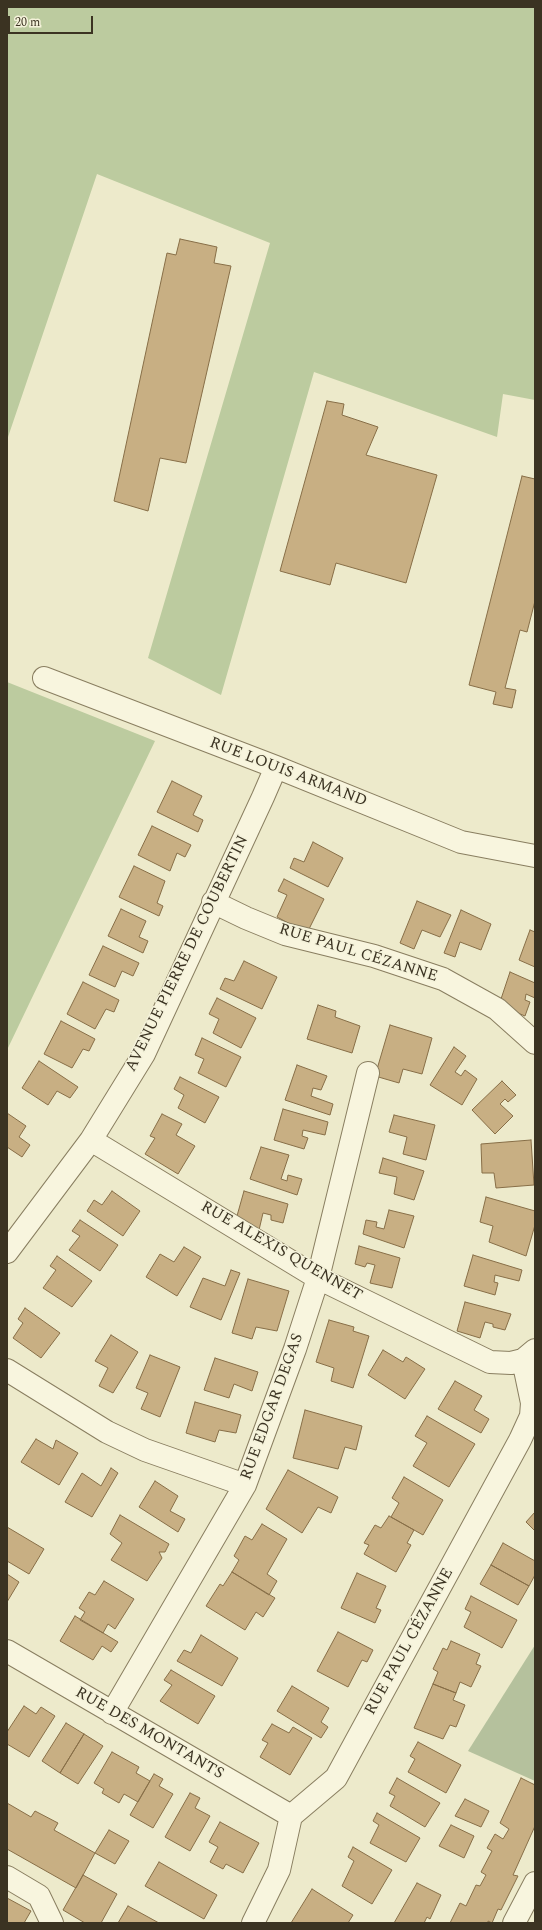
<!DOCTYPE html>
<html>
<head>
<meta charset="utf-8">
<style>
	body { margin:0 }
	#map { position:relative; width:542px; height:1930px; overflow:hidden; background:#edeacb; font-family:Spectral,serif }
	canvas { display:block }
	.frame { position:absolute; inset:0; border:8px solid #3b3322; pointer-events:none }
	.scale { position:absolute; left:8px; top:16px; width:85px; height:18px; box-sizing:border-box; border:2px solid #3b3322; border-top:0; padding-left:5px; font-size:12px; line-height:14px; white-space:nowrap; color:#3b3322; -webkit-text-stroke:3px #f4f2da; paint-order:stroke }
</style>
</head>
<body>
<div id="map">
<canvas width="542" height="1930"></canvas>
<div class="frame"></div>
<div class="scale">20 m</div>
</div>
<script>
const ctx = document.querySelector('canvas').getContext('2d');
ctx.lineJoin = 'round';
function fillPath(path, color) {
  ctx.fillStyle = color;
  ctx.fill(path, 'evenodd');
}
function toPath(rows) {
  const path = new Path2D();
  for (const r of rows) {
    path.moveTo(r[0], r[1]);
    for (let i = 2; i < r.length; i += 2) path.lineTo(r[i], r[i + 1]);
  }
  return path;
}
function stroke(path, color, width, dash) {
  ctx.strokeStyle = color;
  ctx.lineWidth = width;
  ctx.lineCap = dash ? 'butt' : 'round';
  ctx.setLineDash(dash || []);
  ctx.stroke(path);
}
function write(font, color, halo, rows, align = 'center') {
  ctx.font = font + ' Spectral,serif';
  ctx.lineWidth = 3;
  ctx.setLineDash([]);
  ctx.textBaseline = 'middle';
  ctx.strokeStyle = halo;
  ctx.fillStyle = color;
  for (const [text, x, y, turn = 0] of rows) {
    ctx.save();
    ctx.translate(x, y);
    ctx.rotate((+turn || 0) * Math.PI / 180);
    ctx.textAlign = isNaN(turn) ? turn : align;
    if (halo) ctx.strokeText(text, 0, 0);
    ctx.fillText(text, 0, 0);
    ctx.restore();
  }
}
const green = toPath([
	[7,7,535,7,535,400,503,394,497,437,314,372,221,695,148,658,270,243,97,174,7,440],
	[7,682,155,741,7,1050]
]);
const cemetery = toPath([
	[535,1645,535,1781,468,1751]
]);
const building = toPath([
	[180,239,217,247,214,263,231,266,186,463,160,458,148,511,114,501,167,253,176,255,180,239],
	[327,401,344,404,342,415,378,427,366,455,437,475,406,583,336,563,330,585,280,571,327,401],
	[522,476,535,479,535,601,527,632,520,630,505,688,516,690,512,708,493,704,496,692,469,685,522,476],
	[172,781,202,796,193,815,203,820,198,832,157,812,172,781],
	[152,826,191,845,185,857,177,853,170,871,138,855,152,826],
	[313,842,343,858,328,887,290,868,294,858,304,862,313,842],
	[134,866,165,881,157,903,163,906,159,916,119,897,134,866],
	[284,879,324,899,307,933,277,917,287,895,278,891,284,879],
	[417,901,451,915,440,937,422,930,414,949,400,943,417,901],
	[121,909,146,921,139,937,148,941,143,953,108,936,121,909],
	[461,910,491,924,481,950,460,942,455,957,444,953,461,910],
	[530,930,535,932,535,967,519,960,530,930],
	[103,946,139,963,133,976,122,971,115,987,89,975,103,946],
	[244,961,277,977,262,1009,220,989,225,978,234,981,244,961],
	[510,972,535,983,535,998,526,994,525,1000,530,1002,525,1016,499,1005,510,972],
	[83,982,119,1000,114,1012,106,1009,95,1029,67,1014,83,982],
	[217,998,256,1018,241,1048,213,1033,219,1019,209,1014,217,998],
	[318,1005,336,1011,335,1017,360,1026,352,1053,307,1039,318,1005],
	[61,1021,95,1039,89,1051,83,1049,72,1068,44,1054,61,1021],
	[390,1025,432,1038,422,1074,403,1069,399,1083,375,1076,390,1025],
	[202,1038,241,1057,226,1087,198,1073,204,1059,195,1055,202,1038],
	[454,1047,466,1056,455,1072,461,1076,465,1070,477,1079,462,1105,430,1085,454,1047],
	[39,1061,78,1087,70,1098,57,1091,48,1105,22,1088,39,1061],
	[297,1065,327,1076,321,1090,313,1088,311,1096,333,1104,330,1115,285,1100,297,1065],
	[180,1077,219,1097,205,1123,178,1108,184,1095,174,1089,180,1077],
	[502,1081,516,1095,508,1102,505,1099,500,1104,513,1116,495,1134,472,1110,502,1081],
	[283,1109,328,1122,325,1135,303,1130,302,1136,308,1138,304,1149,274,1140,283,1109],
	[7,1113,26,1126,19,1137,30,1145,22,1157,7,1147,7,1113],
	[162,1114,182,1124,176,1135,195,1146,178,1174,145,1154,155,1138,150,1136,162,1114],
	[394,1115,435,1125,426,1160,403,1154,407,1137,389,1132,394,1115],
	[531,1140,534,1185,496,1188,494,1173,482,1173,481,1144,531,1140],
	[261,1147,289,1155,281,1179,287,1181,288,1175,302,1179,297,1195,250,1179,261,1147],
	[383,1158,424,1171,414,1200,394,1194,397,1177,379,1173,383,1158],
	[112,1191,140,1211,123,1236,87,1211,94,1200,102,1205,112,1191],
	[244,1191,288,1204,283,1223,271,1220,271,1215,263,1213,259,1230,235,1223,244,1191],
	[486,1197,535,1211,535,1225,526,1256,489,1242,493,1226,480,1222,486,1197],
	[389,1210,414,1216,404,1248,363,1234,366,1220,377,1222,376,1227,384,1229,389,1210],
	[80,1220,118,1245,100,1271,69,1250,80,1236,72,1231,80,1220],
	[359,1246,400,1258,392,1288,370,1283,375,1265,367,1263,365,1267,355,1264,359,1246],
	[184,1247,201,1257,177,1296,146,1277,160,1254,174,1262,184,1247],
	[473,1255,522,1270,519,1281,495,1275,494,1282,498,1283,495,1295,464,1286,473,1255],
	[57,1256,92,1281,72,1307,43,1288,56,1270,50,1266,57,1256],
	[231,1270,240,1273,221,1320,190,1307,203,1278,225,1286,231,1270],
	[248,1279,289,1291,277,1331,256,1327,252,1339,232,1333,248,1279],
	[465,1302,511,1314,505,1330,493,1327,493,1324,485,1322,480,1338,457,1331,465,1302],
	[25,1308,60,1333,41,1358,13,1338,23,1323,18,1319,25,1308],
	[329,1320,354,1327,353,1331,369,1336,353,1388,331,1381,334,1368,316,1362,329,1320],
	[111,1335,138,1352,113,1393,99,1386,108,1368,95,1361,111,1335],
	[383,1350,403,1362,406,1357,425,1369,405,1399,368,1375,383,1350],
	[150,1355,180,1367,160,1417,141,1409,148,1393,136,1388,150,1355],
	[215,1358,258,1372,252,1391,234,1384,229,1398,204,1390,215,1358],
	[455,1381,482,1396,474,1410,489,1419,481,1433,438,1409,455,1381],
	[195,1402,241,1415,236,1433,219,1430,215,1442,186,1433,195,1402],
	[305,1410,362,1426,356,1450,345,1447,338,1469,293,1458,305,1410],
	[427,1416,475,1444,449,1487,413,1466,427,1443,415,1436,427,1416],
	[36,1439,53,1449,56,1440,78,1453,59,1485,21,1462,36,1439],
	[111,1468,118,1473,92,1517,65,1502,82,1473,101,1486,111,1468],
	[288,1470,338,1497,331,1513,318,1507,302,1533,266,1509,288,1470],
	[404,1477,443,1500,423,1535,391,1517,399,1503,392,1498,404,1477],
	[155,1481,178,1496,170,1511,185,1519,178,1532,139,1507,155,1481],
	[535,1512,535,1531,526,1522,535,1512],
	[120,1515,169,1544,165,1552,159,1552,162,1558,147,1581,111,1560,122,1543,110,1534,120,1515],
	[389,1516,414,1530,407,1543,411,1545,396,1572,364,1554,369,1545,364,1543,375,1525,381,1528,389,1516],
	[262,1524,287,1539,267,1574,277,1581,269,1595,232,1572,239,1560,234,1556,245,1536,252,1540,262,1524],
	[7,1527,44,1549,29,1574,7,1561,7,1527],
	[503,1543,535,1561,535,1575,529,1586,491,1565,503,1543],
	[491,1565,529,1586,518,1605,480,1584,491,1565],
	[232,1572,275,1598,263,1617,256,1612,245,1630,206,1606,220,1584,223,1586,232,1572],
	[357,1573,386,1586,376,1608,381,1610,375,1623,341,1608,357,1573],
	[7,1574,19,1582,7,1602,7,1574],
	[104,1581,134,1599,115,1629,108,1624,103,1633,80,1620,85,1612,79,1608,89,1592,95,1595,104,1581],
	[471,1596,517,1620,502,1648,464,1627,471,1612,465,1609,471,1596],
	[75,1616,118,1642,111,1652,102,1646,93,1660,60,1641,75,1616],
	[338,1632,373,1650,367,1662,362,1660,348,1687,317,1671,338,1632],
	[201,1635,238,1658,222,1686,177,1661,184,1650,191,1653,201,1635],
	[451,1641,480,1654,476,1664,481,1666,471,1687,460,1682,456,1693,433,1684,438,1672,433,1669,443,1648,447,1650,451,1641],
	[171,1670,215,1696,198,1724,160,1701,172,1685,164,1680,171,1670],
	[433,1684,456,1693,453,1700,465,1705,456,1727,450,1725,443,1739,414,1728,433,1684],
	[292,1686,329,1708,321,1722,328,1727,321,1738,277,1711,292,1686],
	[24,1706,36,1714,41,1707,55,1716,29,1757,7,1744,7,1732,24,1706],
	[66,1723,84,1734,60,1773,42,1761,66,1723],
	[272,1724,289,1733,293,1727,312,1738,290,1775,260,1757,268,1743,262,1740,272,1724],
	[84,1734,103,1746,78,1784,60,1773,84,1734],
	[418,1742,461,1765,446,1793,408,1772,415,1759,410,1756,418,1742],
	[112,1752,139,1767,136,1773,150,1781,138,1802,124,1794,119,1803,102,1793,104,1789,94,1783,112,1752],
	[154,1774,163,1779,159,1786,173,1794,153,1828,130,1815,154,1774],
	[397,1778,440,1803,425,1827,390,1806,395,1796,389,1793,397,1778],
	[521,1778,535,1785,535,1826,513,1875,518,1876,501,1910,498,1909,492,1923,488,1921,488,1923,450,1923,460,1903,466,1906,476,1885,480,1886,486,1875,481,1872,492,1851,487,1848,495,1834,503,1839,509,1829,500,1823,521,1778],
	[190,1793,200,1798,195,1808,210,1816,190,1851,165,1837,190,1793],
	[465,1799,489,1811,481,1827,455,1816,465,1799],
	[7,1803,31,1817,35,1811,58,1823,54,1830,95,1853,76,1888,7,1849,7,1803],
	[377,1813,420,1838,406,1862,370,1843,379,1825,373,1821,377,1813],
	[220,1822,259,1843,243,1873,226,1864,223,1869,210,1862,218,1847,209,1842,220,1822],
	[451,1825,474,1836,464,1858,439,1846,451,1825],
	[109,1830,129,1841,115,1864,95,1853,109,1830],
	[353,1847,392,1870,372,1904,342,1886,354,1861,348,1857,353,1847],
	[159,1862,217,1895,204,1919,145,1886,159,1862],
	[83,1875,117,1894,101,1923,85,1923,63,1910,83,1875],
	[417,1883,441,1895,430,1919,427,1917,424,1923,394,1923,417,1883],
	[312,1889,353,1915,348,1923,291,1923,312,1889],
	[7,1898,31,1911,24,1923,7,1923,7,1898],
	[128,1906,159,1923,118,1923,128,1906]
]);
const street = toPath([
	[44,678,276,767,461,842,535,856],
	[213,902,246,918,285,934,374,956,443,979,497,1009,535,1043],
	[91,1140,318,1278,490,1362,511,1363,523,1360],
	[7,1252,91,1140,144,1054,263,797,276,767],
	[7,1370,107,1432,145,1450,245,1485],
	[7,1651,291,1816],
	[112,1713,245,1485,295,1349,318,1278,368,1073],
	[7,1877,39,1896,52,1923],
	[253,1923,279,1870,291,1816,336,1778,520,1440,531,1416,532,1403,523,1360,535,1350],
	[514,1923,535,1883]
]);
const streetNames = [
	["RUE LOUIS ARMAND",288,773,21],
	["AVENUE PIERRE DE COUBERTIN",188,954,-64],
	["RUE PAUL CÉZANNE",358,954,17],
	["RUE ALEXIS QUENNET",281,1252,30],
	["RUE EDGAR DEGAS",273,1407,-70],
	["RUE PAUL CÉZANNE",410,1642,-61],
	["RUE DES MONTANTS",149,1734,30]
];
fillPath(green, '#bccb9f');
fillPath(cemetery, '#b5c19d');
fillPath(building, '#c8af83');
stroke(building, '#876e47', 1);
stroke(street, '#897e60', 24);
stroke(street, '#f8f5de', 22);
write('16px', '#3b3322', '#f4f2da', streetNames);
</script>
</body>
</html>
